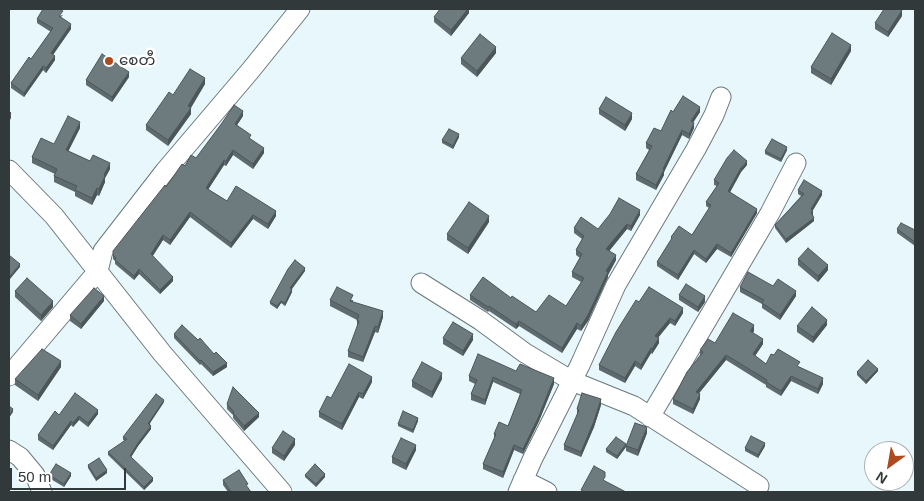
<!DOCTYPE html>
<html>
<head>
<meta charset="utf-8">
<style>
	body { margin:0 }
	#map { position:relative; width:924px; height:501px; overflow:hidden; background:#e7f7fb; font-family:Helvetica,sans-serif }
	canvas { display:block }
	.frame { position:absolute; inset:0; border:10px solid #32393a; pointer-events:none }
	.north { position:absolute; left:864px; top:441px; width:50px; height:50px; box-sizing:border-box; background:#fff; border:1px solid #adb0b0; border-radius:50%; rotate:212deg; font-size:14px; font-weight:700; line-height:20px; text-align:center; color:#32393a }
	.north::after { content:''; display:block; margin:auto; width:18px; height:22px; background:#af4a1d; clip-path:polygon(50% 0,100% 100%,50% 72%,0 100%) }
	.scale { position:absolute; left:10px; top:468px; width:116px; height:22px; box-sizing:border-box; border:2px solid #32393a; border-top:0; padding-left:6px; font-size:15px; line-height:18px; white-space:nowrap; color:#32393a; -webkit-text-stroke:4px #fff; paint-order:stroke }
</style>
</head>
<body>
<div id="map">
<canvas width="924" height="501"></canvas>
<div class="frame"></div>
<div class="north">N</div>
<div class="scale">50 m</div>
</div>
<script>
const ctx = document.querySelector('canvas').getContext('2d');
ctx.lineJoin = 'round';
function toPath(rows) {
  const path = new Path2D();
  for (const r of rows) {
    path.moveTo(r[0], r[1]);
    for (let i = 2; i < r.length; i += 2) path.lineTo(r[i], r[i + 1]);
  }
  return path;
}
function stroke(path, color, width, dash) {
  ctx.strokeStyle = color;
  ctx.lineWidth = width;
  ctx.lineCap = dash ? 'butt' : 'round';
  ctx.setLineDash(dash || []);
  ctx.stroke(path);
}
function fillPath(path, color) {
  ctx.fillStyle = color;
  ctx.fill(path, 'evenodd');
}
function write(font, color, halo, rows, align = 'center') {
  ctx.font = font + ' Helvetica,"Noto Sans Myanmar",sans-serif';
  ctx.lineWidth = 5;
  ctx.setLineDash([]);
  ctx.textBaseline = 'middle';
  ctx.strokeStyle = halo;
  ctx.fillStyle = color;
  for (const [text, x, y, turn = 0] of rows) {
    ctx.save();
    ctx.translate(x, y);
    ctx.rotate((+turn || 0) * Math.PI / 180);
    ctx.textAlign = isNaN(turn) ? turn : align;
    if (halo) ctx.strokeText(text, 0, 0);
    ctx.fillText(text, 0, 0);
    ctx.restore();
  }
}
const street = toPath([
	[9,170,54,216,162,353,282,492],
	[421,283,480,320,525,353,572,381,634,406,759,486],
	[9,376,98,271,103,251,165,171,250,71,300,9],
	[650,417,770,213,796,163],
	[9,450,20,457,35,475,42,492],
	[523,480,547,492],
	[518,492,533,458,580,365,616,285,696,149,714,115,721,97]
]);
const wall = toPath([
	[469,9,469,13,451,36,434,22,434,17],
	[63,15,61,17,71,29,53,54,55,60,46,73,43,70,24,97,11,88,11,83,31,59,51,32,37,23,37,19],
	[902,16,888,37,875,29,875,23],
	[851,51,831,85,811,73,811,67],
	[496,53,477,77,461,64,461,58],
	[129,77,112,102,86,85,86,80],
	[205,84,191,108,191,114,168,146,146,130,146,125,173,95],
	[599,109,632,119,625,131,599,114],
	[673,112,700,112,693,122,694,128,689,139,682,135,664,172,664,175,656,190,636,180,636,174,649,150,646,148,646,143,661,131],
	[243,116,237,125,264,153,253,169,233,155,226,166,224,165,208,189,227,201,276,216,268,229,253,219,231,248,190,217,170,245,163,240,152,256,173,281,160,294,139,274,134,280,115,264,115,261,113,259,113,255,166,187,185,166,196,158],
	[80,128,68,151,90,161,110,169,105,178,105,182,99,196,97,195,92,205,75,196,75,192,54,182,54,176,55,174,32,163,32,157,54,144],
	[459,137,453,149,442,143,442,140],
	[787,150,781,162,765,154,765,151],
	[747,165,741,172,730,192,757,213,731,257,717,249,706,263,694,254,678,280,657,266,657,262,671,240,671,237,692,235,709,208,706,206,706,202,717,186,714,185,714,180],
	[798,190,822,195,812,211,814,221,786,243,775,228,775,225,801,196,798,194],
	[640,215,631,231,627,229,609,251,616,260,608,275,608,277,588,321,581,331,577,329,562,353,519,326,516,329,489,311,488,312,470,300,470,295,511,298,536,312,566,306,581,282,572,277,572,272,580,258,576,255,576,250,582,239,574,233,574,228,598,229],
	[489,222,468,254,447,240,447,234],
	[897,229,915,230,915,246,897,233],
	[798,259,828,270,818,282,798,265],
	[305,271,292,289,292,292,285,306,281,303,277,309,270,304,270,302],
	[773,286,796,296,780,320,762,308,762,304,740,292,740,287],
	[15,291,53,307,41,321,15,297],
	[679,295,705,302,698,312,679,300],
	[330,300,353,300,353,302,383,317,378,333,375,332,363,362,348,357,348,351,358,326,357,326,357,320,330,306],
	[104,301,81,329,70,321,70,315],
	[639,302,683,313,675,326,670,323,658,338,659,343,652,354,651,353,641,370,635,366,625,383,599,370,599,365],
	[827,325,813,343,797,332,797,326],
	[754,331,753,333,763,344,755,356,766,364,800,367,823,384,818,394,791,381,781,396,766,387,766,385,726,360,699,393,700,399,693,414,673,404,673,399,700,355,700,350,715,343],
	[174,334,227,367,213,376,201,364,200,365,174,338],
	[443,338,473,340,463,356,443,344],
	[61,367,38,401,15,385,15,379],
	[516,371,554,384,539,421,523,454,514,450,503,478,483,469,483,464,494,439,494,434,508,426,520,394,493,382,485,405,471,400,471,394,475,384,469,381,469,376],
	[878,371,866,384,857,375,857,372],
	[442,379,432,398,412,387,412,381],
	[372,382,363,399,359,397,342,430,319,417,319,412,331,398],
	[164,402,150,423,151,429,138,446,131,457,153,481,144,490,108,455,108,452,125,441,123,440,123,437],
	[227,404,259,417,244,431,233,418,233,415,227,409],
	[601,405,594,427,581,457,564,450,564,445,577,415,577,409],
	[98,414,88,427,79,420,73,427,71,425,53,450,38,440,38,435,59,415],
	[418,421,413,433,398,426,398,424],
	[647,433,638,456,626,451,626,446],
	[295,445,284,461,272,453,272,448],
	[765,446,758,458,745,451,745,448],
	[626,447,617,459,606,452,606,449],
	[416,450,406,470,392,463,392,457],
	[88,465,107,473,96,481,88,468],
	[49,475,71,476,64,487,49,478],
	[305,475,325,477,316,487,305,477],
	[223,480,248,488,251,492,228,492,223,485]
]);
const shadedWall = toPath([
	[468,9,469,9,469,13,451,36,451,30],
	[902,10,902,16,888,37,888,32],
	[71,24,71,29,51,58,51,53],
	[851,45,851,51,831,85,831,79],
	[496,47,496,53,477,77,477,71],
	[55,56,55,60,46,73,46,68],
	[43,66,43,70,24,97,24,93],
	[129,72,129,77,112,102,112,97],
	[205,78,205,84,188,112,188,106],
	[700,107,700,112,691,126,691,121],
	[191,108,191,114,168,146,168,140],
	[243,111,243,116,235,128,235,124],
	[11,113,11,118,9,122,9,116],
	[632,113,632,119,625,131,625,125],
	[80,122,80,128,66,156,66,150],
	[694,123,694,128,689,139,689,134],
	[682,130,682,135,664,172,664,175,656,190,656,185,663,169],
	[459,134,459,137,453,149,453,146],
	[787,147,787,150,781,162,781,159],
	[264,148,264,153,253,169,253,164],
	[233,150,233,155,226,166,226,161],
	[224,160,224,165,206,193,206,188],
	[747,161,747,165,741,172,728,196,728,191,741,168],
	[110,163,110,169,105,178,105,182,99,196,99,189,104,175],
	[97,188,97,195,92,205,92,198],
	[822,191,822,195,812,212,813,211,813,215,811,216,811,209],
	[757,209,757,213,731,257,731,253],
	[640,210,640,215,631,231,631,226],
	[276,211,276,216,268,229,268,224],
	[190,212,190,217,170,245,170,240],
	[253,215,253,219,231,248,231,243],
	[489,216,489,222,468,254,468,248],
	[814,218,814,221,786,243,786,239],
	[627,224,627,229,606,255,606,249],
	[163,235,163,240,151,259,151,254],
	[717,244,717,249,706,263,706,259],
	[694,250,694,254,678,280,678,275],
	[616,255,616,260,608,275,608,277,588,321,581,331,581,326,606,271],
	[20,264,20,267,10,279,10,276],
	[828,265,828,270,818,282,818,276],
	[305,268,305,271,290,291,290,288],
	[139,269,139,274,134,280,134,276],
	[173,277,173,281,160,294,160,290],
	[292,289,292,292,285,306,285,303],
	[796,291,796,296,780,320,780,315],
	[104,296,104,301,81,329,81,324],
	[705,296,705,302,698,312,698,307],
	[53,301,53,307,41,321,41,315],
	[281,301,281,303,277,309,277,306],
	[683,308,683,313,675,326,675,321],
	[383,311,383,317,378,333,378,327],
	[670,318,670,323,655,341,655,336],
	[827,320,827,325,813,343,813,337],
	[519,321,519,326,516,329,516,324],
	[577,323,577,329,562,353,562,348],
	[754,325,754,331,750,337,750,331],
	[375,326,375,332,363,362,363,357],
	[473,334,473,340,463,356,463,351],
	[659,338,659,343,652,354,652,349],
	[763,339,763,344,753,359,753,354],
	[651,348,651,353,641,370,641,365],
	[726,355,726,360,696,397,696,392],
	[61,361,61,367,38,401,38,395],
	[635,361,635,366,625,383,625,378],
	[227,363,227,367,213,376,213,372],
	[878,369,878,371,866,384,866,381],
	[442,373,442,379,432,398,432,392],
	[791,376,791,381,781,396,781,391],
	[372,377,372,382,363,399,363,394],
	[493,377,493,382,485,405,485,400],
	[554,378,554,384,539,421,523,454,523,449],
	[823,378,823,384,818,394,818,389],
	[359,392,359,397,342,430,342,424],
	[700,394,700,399,693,414,693,409],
	[601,399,601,405,594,427,581,457,581,452],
	[164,400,164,402,150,423,150,425,148,424],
	[13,409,13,412,9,418,9,416],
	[98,410,98,414,88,427,88,423],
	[259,413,259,417,244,431,244,426],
	[79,416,79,420,73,427,73,423],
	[418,418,418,421,413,433,413,430],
	[71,421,71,425,53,450,53,446],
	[151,426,151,429,138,446,130,459,130,456,138,443],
	[647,427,647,433,638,456,638,450],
	[295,439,295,445,284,461,284,456],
	[765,443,765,446,758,458,758,455],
	[626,444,626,447,617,459,617,456],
	[416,445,416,450,406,470,406,464],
	[514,445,514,450,503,478,503,472],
	[107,470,107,473,96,481,96,478],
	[71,473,71,476,64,487,64,484],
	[325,474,325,477,316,487,316,484],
	[153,478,153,481,144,490,144,487]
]);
const building = toPath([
	[43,9,59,9,63,11,59,16,71,24,51,53,55,56,46,68,43,66,24,93,11,83,29,57,31,59,53,28,37,19,43,9],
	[440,9,468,9,451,30,434,17,440,9],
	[884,9,899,9,902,10,888,32,875,23,884,9],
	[832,33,851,45,831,79,811,67,832,33],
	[480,34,496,47,477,71,461,58,480,34],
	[102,54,129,72,112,97,86,80,102,54],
	[190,69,205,78,188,106,191,108,168,140,146,125,169,92,173,95,190,69],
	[683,96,700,107,691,121,694,123,689,134,682,130,663,169,664,170,656,185,636,174,652,146,646,143,654,128,661,131,671,110,673,112,683,96],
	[606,97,632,113,625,125,599,109,606,97],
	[234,105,243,111,235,124,251,135,249,138,264,148,253,164,233,150,226,161,224,160,206,188,227,201,236,186,276,211,268,224,253,215,231,243,190,212,170,240,163,235,151,254,173,277,160,290,139,269,134,276,115,260,116,258,113,255,113,251,165,185,166,187,182,164,185,166,191,155,196,158,222,123,234,105],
	[9,111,11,113,9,116,9,111],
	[68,116,80,122,66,150,90,161,93,155,110,163,104,175,105,176,99,189,97,188,92,198,75,190,77,186,54,176,57,169,32,157,41,138,54,144,68,116],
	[449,129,459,134,453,146,442,140,449,129],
	[772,139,787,147,781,159,765,151,772,139],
	[734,150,747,161,741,168,728,191,757,209,731,253,717,244,706,259,694,250,678,275,657,262,672,238,671,237,679,226,692,235,711,205,706,202,719,183,714,180,727,158,734,150],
	[804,180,822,191,811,209,813,211,811,212,814,218,786,239,775,225,804,194,798,190,804,180],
	[619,198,640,210,631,226,627,224,606,249,616,255,606,271,608,272,588,315,581,326,577,323,562,348,519,321,516,324,489,306,488,307,470,295,483,277,511,298,512,296,536,312,549,295,566,306,584,278,572,272,582,254,576,250,584,236,574,228,581,217,598,229,610,214,619,198],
	[469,202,489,216,468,248,447,234,469,202],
	[901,223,915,230,915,242,897,229,901,223],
	[808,248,828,265,818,276,798,259,808,248],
	[9,255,20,264,10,276,9,275,9,255],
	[295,260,305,268,290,288,292,289,285,303,281,301,277,306,270,302,288,269,295,260],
	[748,272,773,286,778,279,796,291,780,315,762,303,764,300,740,287,748,272],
	[27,278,53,301,41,315,15,291,27,278],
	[686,284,705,296,698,307,679,295,686,284],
	[337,287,353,295,350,301,383,311,378,327,375,326,363,357,348,351,359,321,357,321,359,315,330,300,337,287],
	[649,287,683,308,675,321,670,318,655,336,659,338,652,349,651,348,641,365,635,361,625,378,599,365,616,332,636,300,639,302,649,287],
	[94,288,104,296,81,324,70,315,94,288],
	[812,307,827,320,813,337,797,326,812,307],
	[733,313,754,325,750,331,763,339,753,354,766,364,771,354,774,355,778,349,800,362,797,366,823,378,818,389,791,376,781,391,766,382,767,380,726,355,696,392,700,394,693,409,673,399,687,372,703,352,700,350,708,339,715,343,733,313],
	[453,322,473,334,463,351,443,338,453,322],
	[182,325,198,340,200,338,214,354,216,352,227,363,213,372,201,360,200,361,174,334,182,325],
	[42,349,61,361,38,395,15,379,42,349],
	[478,354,516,371,520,364,554,378,539,416,523,449,514,445,503,472,483,464,496,434,494,434,499,422,508,426,522,390,493,377,485,400,471,394,477,380,469,376,478,354],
	[868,360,878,369,866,381,857,372,868,360],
	[422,362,442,373,432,392,412,381,422,362],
	[349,364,372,377,363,394,359,392,342,424,319,412,327,396,331,398,349,364],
	[233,387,259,413,244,426,233,413,234,412,227,404,233,387],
	[75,393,98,410,88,423,79,416,73,423,71,421,53,446,38,435,55,411,59,415,75,393],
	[582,393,601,399,594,421,581,452,564,445,579,410,577,409,582,393],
	[156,394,164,400,148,424,150,422,149,425,151,426,138,443,130,456,153,478,144,487,108,452,127,439,123,437,156,394],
	[9,406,13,409,9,416,9,406],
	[403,411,418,418,413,430,398,424,403,411],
	[635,423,647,427,638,450,626,446,635,423],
	[283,431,295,439,284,456,272,448,283,431],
	[751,436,765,443,758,455,745,448,751,436],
	[616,437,626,444,617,456,606,449,616,437],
	[401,438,416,445,406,464,392,457,401,438],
	[99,458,107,470,96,478,88,465,99,458],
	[56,464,71,473,64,484,49,475,56,464],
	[315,464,325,474,316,484,305,475,315,464],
	[594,466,605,472,605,477,603,480,626,492,585,492,581,490,594,466],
	[239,470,248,484,246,485,251,492,231,492,223,480,239,470]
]);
const markers = [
	[109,61,5,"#af4a1d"]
];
const poiNames = [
	["စေတီ",119,61]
];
stroke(street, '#6a797c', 21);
stroke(street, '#fff', 19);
fillPath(wall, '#5e6a6d');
fillPath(shadedWall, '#4c5659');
fillPath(building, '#6d7b7f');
stroke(building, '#4c5659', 1);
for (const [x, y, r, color] of markers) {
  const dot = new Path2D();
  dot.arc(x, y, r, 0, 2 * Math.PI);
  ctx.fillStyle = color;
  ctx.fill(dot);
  stroke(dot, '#fff', 2);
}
write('15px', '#32393a', '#fff', poiNames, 'left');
</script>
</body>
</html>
